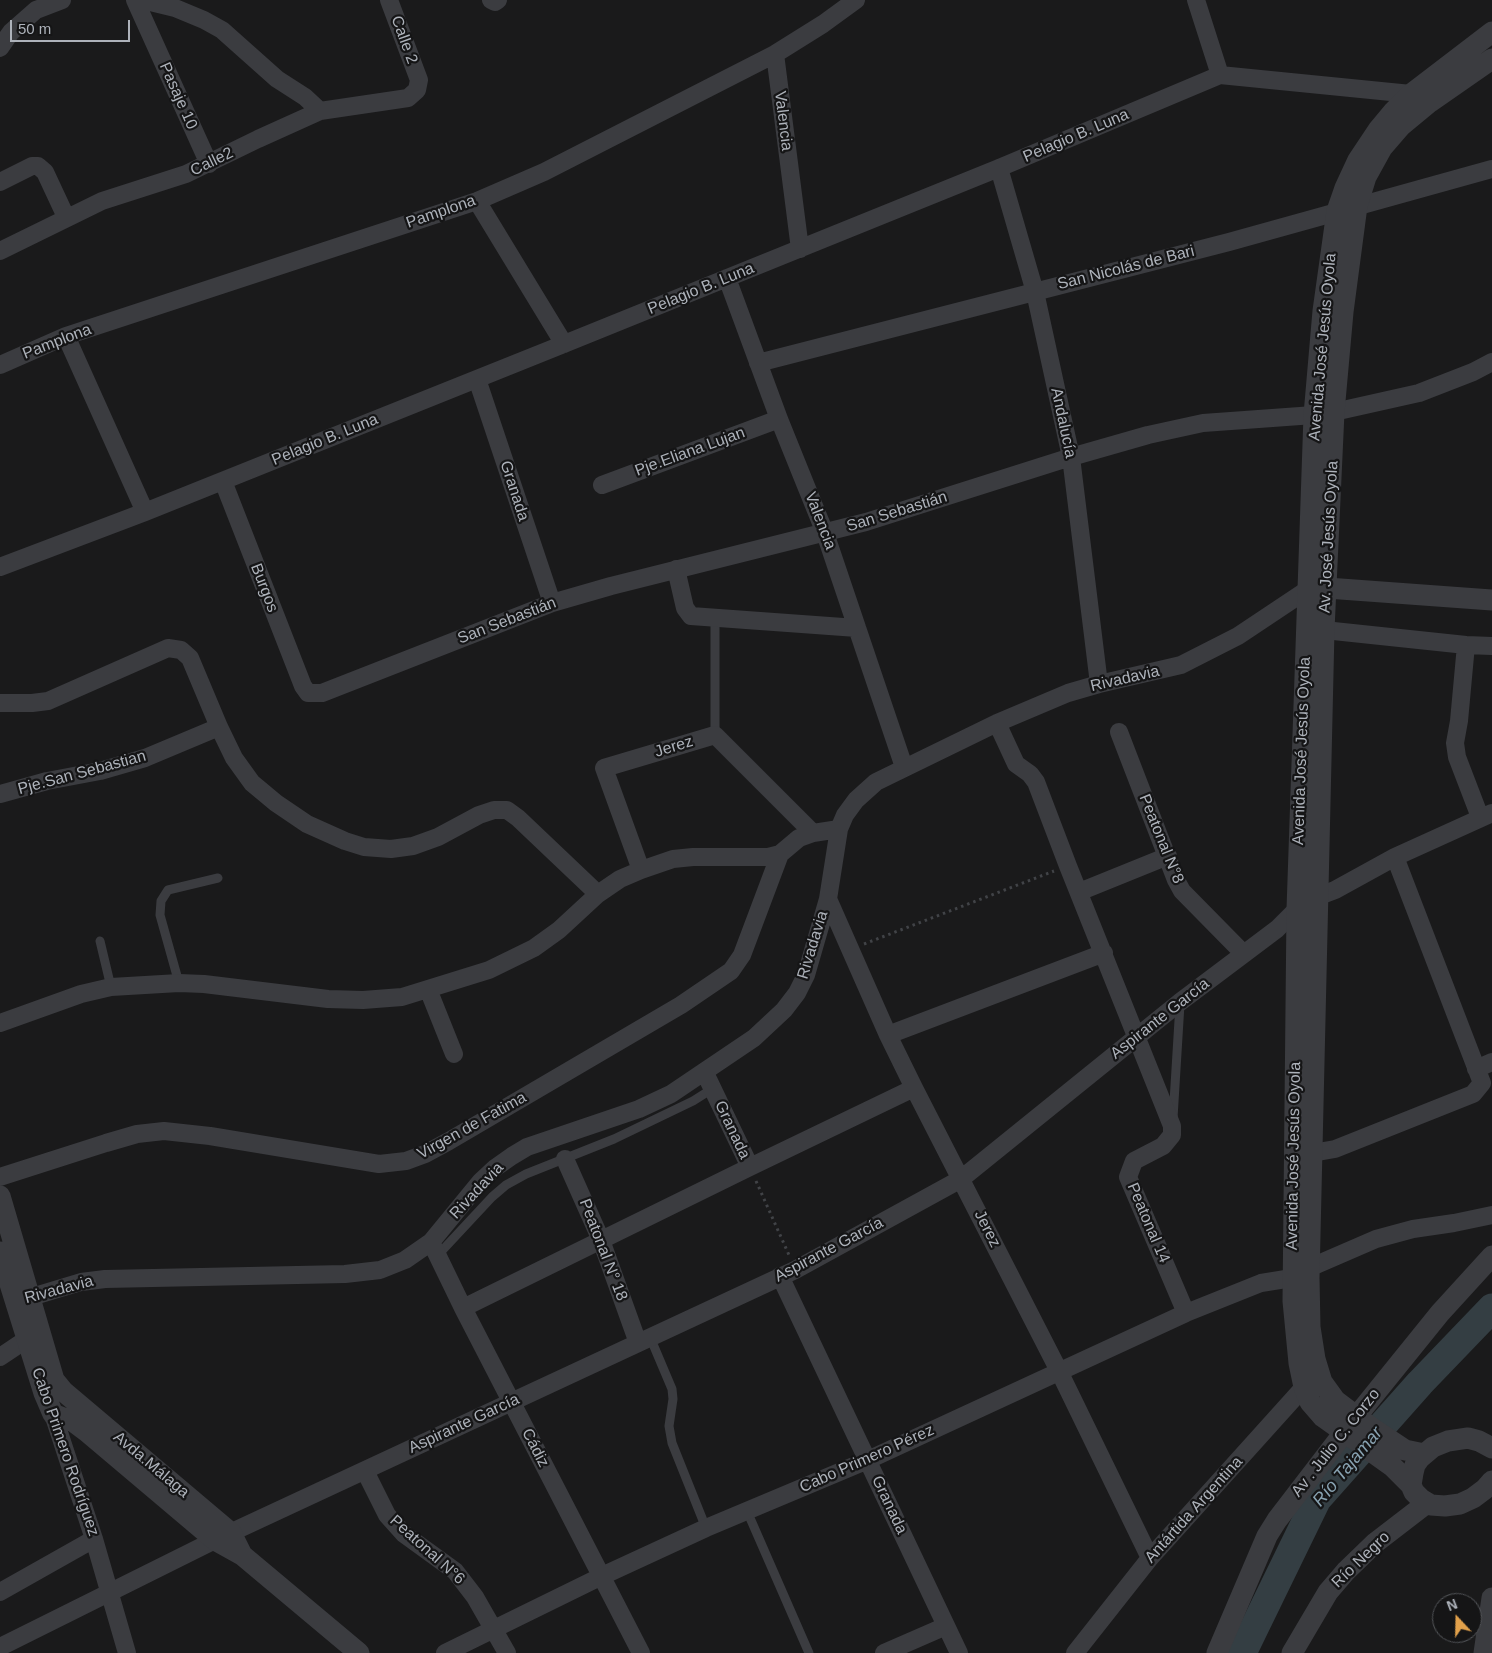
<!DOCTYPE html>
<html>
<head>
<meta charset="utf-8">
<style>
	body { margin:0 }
	#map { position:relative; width:1492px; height:1653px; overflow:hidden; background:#1a1a1b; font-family:Arial,sans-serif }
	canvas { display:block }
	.north { position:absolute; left:1432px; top:1593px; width:50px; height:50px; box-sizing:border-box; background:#151516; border:1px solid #525458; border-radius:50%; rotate:339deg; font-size:14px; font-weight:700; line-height:20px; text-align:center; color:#adb2ba }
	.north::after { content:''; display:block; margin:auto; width:18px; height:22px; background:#e2a14b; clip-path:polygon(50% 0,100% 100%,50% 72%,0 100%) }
	.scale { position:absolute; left:10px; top:20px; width:120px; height:22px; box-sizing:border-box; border:2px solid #adb2ba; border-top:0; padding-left:6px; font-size:15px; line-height:18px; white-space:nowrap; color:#adb2ba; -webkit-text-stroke:4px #151516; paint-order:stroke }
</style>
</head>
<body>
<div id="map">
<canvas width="1492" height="1653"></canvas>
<div class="north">N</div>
<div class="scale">50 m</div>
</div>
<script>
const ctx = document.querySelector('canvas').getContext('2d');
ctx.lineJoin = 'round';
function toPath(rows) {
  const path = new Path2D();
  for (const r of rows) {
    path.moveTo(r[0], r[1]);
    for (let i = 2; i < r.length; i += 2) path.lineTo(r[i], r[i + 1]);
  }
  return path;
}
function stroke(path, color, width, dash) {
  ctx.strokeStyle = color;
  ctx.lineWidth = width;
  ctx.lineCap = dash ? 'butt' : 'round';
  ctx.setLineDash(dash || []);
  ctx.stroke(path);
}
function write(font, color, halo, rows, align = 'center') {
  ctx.font = font + ' Arial,sans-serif';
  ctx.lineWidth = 4.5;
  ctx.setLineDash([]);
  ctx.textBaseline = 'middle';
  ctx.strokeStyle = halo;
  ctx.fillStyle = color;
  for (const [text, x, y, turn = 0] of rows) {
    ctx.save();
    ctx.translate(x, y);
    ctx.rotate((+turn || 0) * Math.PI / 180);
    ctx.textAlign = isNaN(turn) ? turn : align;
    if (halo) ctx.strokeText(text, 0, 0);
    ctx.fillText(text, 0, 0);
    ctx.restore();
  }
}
const river = toPath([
	[1242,1653,1317,1499,1420,1383,1492,1308]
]);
const path = toPath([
	[864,944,1054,871],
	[756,1181,789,1255]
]);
const service = toPath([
	[715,618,715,735],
	[100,941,111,987],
	[179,983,160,915,161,901,168,890,218,878],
	[1173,1118,1180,1004],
	[437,1256,492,1197,506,1185,526,1174,614,1139,693,1101,712,1089],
	[650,1337,672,1389,673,1399,669,1426,672,1443,706,1528],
	[747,1511,809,1653]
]);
const minor = toPath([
	[135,0,209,164],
	[142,0,175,8,204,20,222,30,277,79,305,97,320,111],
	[491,0,495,2,498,0],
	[1196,0,1220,75],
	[0,48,11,32,36,10,62,0],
	[775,54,800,249],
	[999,168,1035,292,1071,457,1099,684],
	[0,182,32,166,38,166,45,172,66,217],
	[477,201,564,344],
	[0,251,102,201,186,174,258,139,320,111,408,98,417,90,419,80,389,0],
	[727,278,779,419,825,533,904,767],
	[66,336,145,512],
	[758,363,1229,242,1492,169],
	[0,365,66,336,477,201,544,172,775,54,823,24,856,0],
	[477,379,552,603],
	[223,481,303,686,308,693,322,693,552,603,611,586,866,522,1071,457,1148,435,1203,423,1314,415,1334,412,1419,393,1473,372,1492,362],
	[602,485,779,419],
	[0,567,145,512,564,344,999,168,1220,75,1411,94],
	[676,569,685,608,691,616,857,628],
	[1324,630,1466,645,1492,646],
	[1466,645,1459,721,1455,743,1457,757,1480,817],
	[0,703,32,703,48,701,168,648,181,650,190,658,219,727,234,758,252,783,276,803,307,824,345,841,364,847,391,849,413,846,438,837,479,815,494,810,507,810,518,818,598,894],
	[997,723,1016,764,1030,774,1036,782,1068,866,1172,1126,1172,1135,1163,1146,1134,1161,1128,1177,1186,1313],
	[1119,732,1176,880,1182,891,1244,954],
	[0,794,47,781,100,771,145,758,219,727],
	[641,870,604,768,715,735,813,833],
	[1079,892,1168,856],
	[828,899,888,1035,914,1088,1059,1371,1150,1558],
	[428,989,454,1054],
	[0,1023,81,994,111,987,179,983,204,984,328,999,363,1000,402,997,489,970,534,948,559,930,598,894,620,879,641,870,673,859,693,857,768,857,780,854,799,838,813,833,839,829],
	[888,1035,1104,953],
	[1476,1069,1492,1062],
	[705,1073,750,1167],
	[1312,1153,1335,1149,1473,1094,1482,1083,1395,857],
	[565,1159,601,1240,638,1343],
	[0,1177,106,1143,137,1134,164,1131,210,1136,379,1164,406,1161,425,1154,449,1141,681,1005,731,971,742,955,780,854],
	[431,1242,463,1308,641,1653],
	[1309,1268,1376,1239,1413,1229,1454,1223,1492,1215],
	[780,1276,959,1653],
	[18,1301,81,1282,105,1279,345,1274,380,1270,405,1260,431,1242,481,1181,495,1168,512,1156,527,1147,639,1109,671,1094,754,1038,784,1010,797,993,806,975,828,899,839,829,845,815,856,800,876,782,997,723,1068,693,1099,684,1181,665,1238,636,1307,590],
	[463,1308,750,1167,914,1088],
	[0,1357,27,1339],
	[53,1414,94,1539,127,1653],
	[365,1471,387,1515,404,1534,455,1571,475,1597,507,1653],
	[0,1592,94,1539],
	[0,1647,215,1540,795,1270,961,1179,1180,1002,1277,929,1297,909,1319,896,1335,890,1395,857,1492,813],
	[445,1653,602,1576,706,1528,868,1460,1186,1313,1261,1283,1292,1278],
	[884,1653,946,1626],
	[1075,1653,1150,1558,1304,1387,1313,1380]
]);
const tertiary = toPath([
	[1313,590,1327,588,1492,600],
	[0,1196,54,1380,63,1391,231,1533,242,1555],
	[0,1252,44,1393,53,1414,74,1422,86,1431,215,1540,242,1555,359,1653],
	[1492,1448,1479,1441,1468,1438,1448,1441,1433,1447,1420,1458,1415,1465,1413,1473,1411,1485,1414,1492,1421,1499,1431,1505,1445,1506,1460,1504,1473,1498,1485,1489,1492,1481],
	[1424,1454,1405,1450,1372,1428,1335,1400,1322,1382,1315,1359,1310,1327,1309,1278,1324,630,1334,412,1343,312,1357,206,1366,177,1382,148,1401,126,1430,102,1492,59],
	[1411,1485,1393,1467,1323,1417,1310,1402,1304,1387,1299,1363,1293,1301,1297,909,1314,415,1323,311,1337,211,1345,188,1358,160,1378,130,1393,112,1411,94,1492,32],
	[1217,1653,1267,1536,1277,1520,1356,1417,1440,1313,1492,1256],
	[1292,1653,1328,1592,1346,1571,1375,1543,1427,1503],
	[1484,1653,1492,1598]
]);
const streetNames = [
	["Calle 2",404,40,70],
	["Pasaje 10",178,96,66],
	["Valencia",783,121,83],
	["Pelagio B. Luna",1076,136,-23],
	["Calle2",212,162,-26],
	["Pamplona",441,212,-19],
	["San Nicolás de Bari",1126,268,-14],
	["Pelagio B. Luna",701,289,-22],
	["Pamplona",57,342,-21],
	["Avenida José Jesús Oyola",1323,347,-85],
	["Andalucía",1063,423,78],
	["Pelagio B. Luna",325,440,-22],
	["Pje.Eliana Lujan",690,452,-20],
	["Granada",514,491,72],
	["San Sebastián",897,512,-17],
	["Valencia",820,521,69],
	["Av. José Jesús Oyola",1329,537,-87],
	["Burgos",264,588,69],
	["San Sebastián",507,621,-21],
	["Rivadavia",1125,679,-13],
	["Jerez",674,747,-17],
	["Avenida José Jesús Oyola",1302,751,-88],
	["Pje.San Sebastian",82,773,-15],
	["Peatonal N°8",1161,839,68],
	["Rivadavia",813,945,-73],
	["Aspirante García",1160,1019,-38],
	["Virgen de Fatima",472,1126,-29],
	["Granada",732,1130,65],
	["Avenida José Jesús Oyola",1294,1156,-89],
	["Rivadavia",477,1191,-47],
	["Peatonal 14",1148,1223,67],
	["Jerez",987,1229,63],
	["Peatonal N° 18",603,1250,69],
	["Aspirante García",829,1250,-28],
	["Rivadavia",59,1290,-15],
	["Aspirante García",464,1424,-25],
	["Av . Julio C. Corzo",1336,1443,-52],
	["Cádiz",535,1448,63],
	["Cabo Primero Rodríguez",65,1452,71],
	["Cabo Primero Pérez",867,1459,-24],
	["Avda.Málaga",151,1465,40],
	["Granada",889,1505,65],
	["Antártida Argentina",1194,1510,-48],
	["Peatonal N°6",427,1550,42],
	["Río Negro",1361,1560,-44]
];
const waterNames = [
	["Río Tajamar",1348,1467,-50]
];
stroke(river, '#343e43', 29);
stroke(path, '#414347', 3, [2.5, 4]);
stroke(service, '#3b3c40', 9);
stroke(minor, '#3b3c40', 18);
stroke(tertiary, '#3b3c40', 21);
write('16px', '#adb2ba', '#151516', streetNames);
write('italic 18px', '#88a2b1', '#151516', waterNames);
</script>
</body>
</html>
